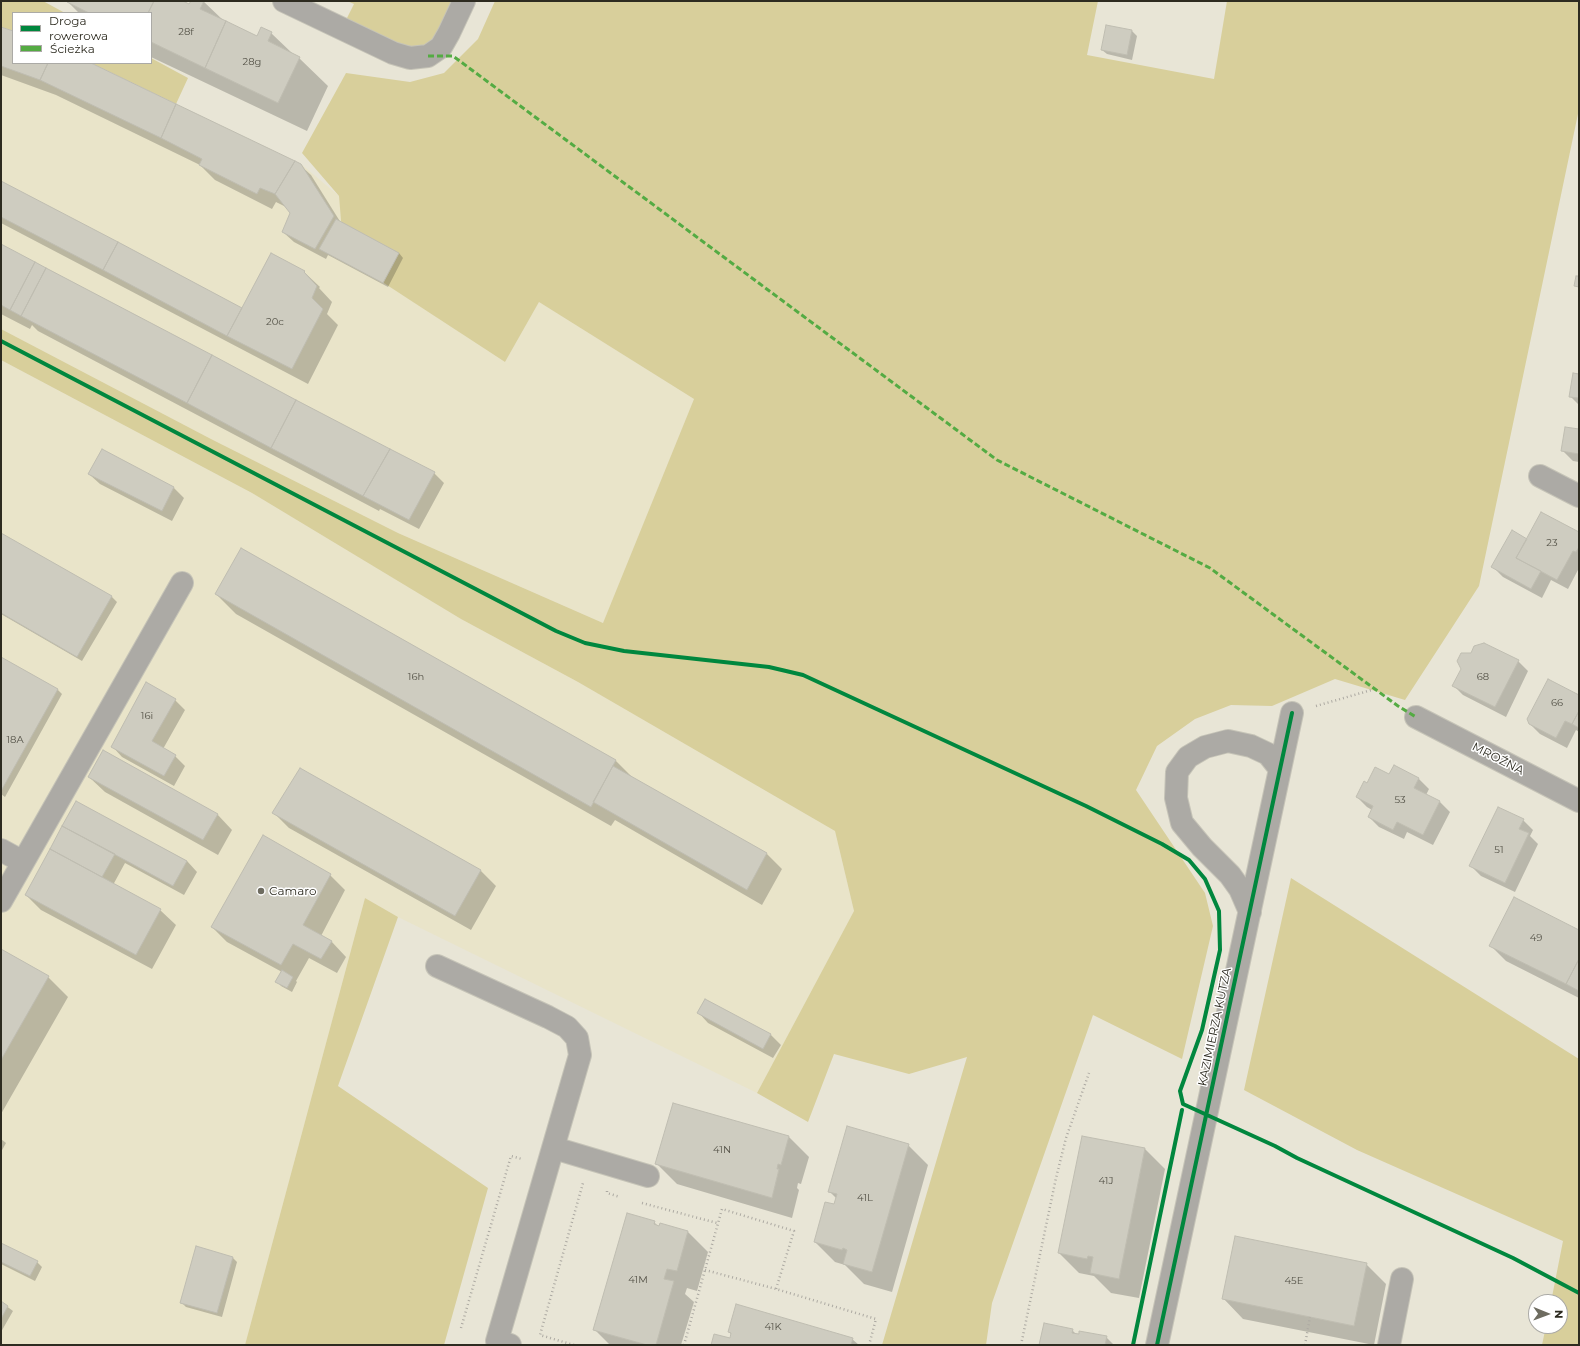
<!DOCTYPE html>
<html>
<head>
<meta charset="utf-8">
<style>
	body { margin:0 }
	#map { position:relative; width:1580px; height:1346px; overflow:hidden; background:#e8e5d6; font-family:Montserrat,sans-serif }
	canvas { display:block }
	.frame { position:absolute; inset:0; border:2px solid #2d2b20; pointer-events:none }
	.legend { position:absolute; left:12px; top:12px; width:140px; height:52px; box-sizing:border-box; background:#fff; border:1px solid #abaaa6; margin:0; padding:5px 7px; list-style:none; font-size:12px; color:#2d2b20 }
	.legend li { display:flex; align-items:center; gap:8px; height:20px }
	.legend b { width:20px; border:1px solid #abaaa6 }
	.north { position:absolute; left:1528px; top:1294px; width:40px; height:40px; box-sizing:border-box; background:#fff; border:1px solid #abaaa6; border-radius:50%; rotate:91deg; font-size:11px; font-weight:700; line-height:16px; text-align:center; color:#2d2b20 }
	.north::after { content:''; display:block; margin:auto; width:14px; height:18px; background:#6e6c60; clip-path:polygon(50% 0,100% 100%,50% 72%,0 100%) }
</style>
</head>
<body>
<div id="map">
<canvas width="1580" height="1346"></canvas>
<div class="frame"></div>
<ul class="legend">
<li><b style="height:5px;background:#00873e"></b>Droga rowerowa</li>
<li><b style="height:5px;background:#54ab43"></b>Ścieżka</li>
</ul>
<div class="north">N</div>
</div>
<script>
const ctx = document.querySelector('canvas').getContext('2d');
ctx.lineJoin = 'round';
function fillPath(path, color) {
  ctx.fillStyle = color;
  ctx.fill(path, 'evenodd');
}
function toPath(rows) {
  const path = new Path2D();
  for (const r of rows) {
    path.moveTo(r[0], r[1]);
    for (let i = 2; i < r.length; i += 2) path.lineTo(r[i], r[i + 1]);
  }
  return path;
}
function stroke(path, color, width, dash) {
  ctx.strokeStyle = color;
  ctx.lineWidth = width;
  ctx.lineCap = dash ? 'butt' : 'round';
  ctx.setLineDash(dash || []);
  ctx.stroke(path);
}
function write(font, color, halo, rows, align = 'center') {
  ctx.font = font + ' Montserrat,sans-serif';
  ctx.lineWidth = 3;
  ctx.setLineDash([]);
  ctx.textBaseline = 'middle';
  ctx.strokeStyle = halo;
  ctx.fillStyle = color;
  for (const [text, x, y, turn = 0] of rows) {
    ctx.save();
    ctx.translate(x, y);
    ctx.rotate((+turn || 0) * Math.PI / 180);
    ctx.textAlign = isNaN(turn) ? turn : align;
    if (halo) ctx.strokeText(text, 0, 0);
    ctx.fillText(text, 0, 0);
    ctx.restore();
  }
}
const built = toPath([
	[1,27,13,63,91,63,301,164,339,196,345,257,505,362,539,302,694,399,603,623,398,533,211,439,1,329],
	[1,360,252,493,461,619,578,682,835,831,854,911,757,1093,398,917,365,898,245,1345,1,1345]
]);
const green = toPath([
	[1,1,43,1,65,13,13,13,13,31,1,27],
	[347,1,455,1,443,28,429,46,409,49,346,20,354,4],
	[495,1,1098,1,1087,55,1214,79,1227,1,1579,1,1579,109,1479,586,1405,700,1335,679,1272,706,1231,705,1195,719,1157,746,1136,790,1205,893,1213,926,1182,1059,1093,1015,992,1303,986,1345,882,1345,967,1057,909,1074,834,1054,808,1122,757,1093,854,911,835,831,578,682,461,619,252,493,1,360,1,329,211,439,398,533,603,623,694,399,539,302,505,362,344,257,339,196,302,153,346,73,410,82,444,73,478,39],
	[151,58,188,78,176,104,91,63,151,63],
	[1291,878,1579,1059,1579,1345,1542,1345,1546,1326,1560,1326,1560,1302,1551,1302,1563,1241,1357,1150,1244,1090],
	[365,898,398,917,338,1086,488,1188,444,1345,245,1345]
]);
const shadow = toPath([
	[68,1,181,1,190,5,192,1,203,1,224,21,258,37,271,33,293,54,299,58,328,86,307,131,151,57,151,13,79,13,68,2],
	[1107,26,1132,31,1137,36,1132,60,1107,54,1102,50],
	[1,28,13,32,13,63,89,63,300,165,311,175,341,223,399,253,403,258,388,287,328,255,326,259,294,242,283,232,291,212,286,207,276,202,272,209,215,180,200,165,56,95,1,75],
	[1,182,242,309,271,254,304,272,320,287,319,288,332,302,327,314,338,325,308,384,1,223],
	[1,245,434,473,444,483,419,529,380,509,379,511,38,331,32,325,30,329,1,314],
	[1579,375,1579,405,1570,396],
	[1579,430,1579,462,1573,461,1563,451],
	[102,451,174,488,184,498,172,521,100,484,89,474],
	[1579,533,1579,568,1568,589,1551,580,1542,598,1503,577,1493,567,1527,540],
	[1,534,112,597,117,602,82,661,1,614],
	[242,549,616,761,633,778,767,854,782,869,762,905,615,820,611,826,236,614,216,594],
	[1,658,57,689,62,694,5,797,1,794],
	[1518,661,1528,671,1506,717,1463,695,1453,685],
	[1579,696,1579,732,1576,730,1567,748,1540,734,1530,724],
	[175,700,185,710,163,749,175,756,185,766,174,786,122,757,112,746],
	[1394,766,1419,779,1429,789,1426,795,1440,802,1450,812,1433,845,1407,832,1404,839,1379,827,1369,817,1372,810,1367,807,1357,797,1368,784,1389,776],
	[300,769,481,871,496,886,471,930,289,828,274,813],
	[89,777,217,814,232,830,218,855,105,792],
	[76,802,187,861,197,872,184,895,125,863,113,885,160,910,176,925,152,969,41,910,26,895],
	[1523,820,1533,830,1530,836,1538,844,1515,892,1481,876,1471,866],
	[330,875,345,890,321,936,331,941,346,957,337,973,309,958,296,981,297,982,292,992,281,986,277,981,282,972,227,942,212,927],
	[1579,931,1579,998,1506,961,1490,945],
	[1,950,48,977,68,997,1,1114],
	[705,1000,771,1035,781,1045,773,1058,708,1023,698,1012],
	[789,1137,809,1157,801,1184,798,1183,797,1188,799,1190,792,1218,677,1184,657,1164],
	[1083,1137,1145,1149,1165,1169,1139,1298,1111,1293,1094,1276,1079,1273,1059,1253],
	[1,1139,6,1143,1,1152],
	[908,1145,928,1165,892,1292,864,1284,845,1265,835,1262,815,1242,837,1199,829,1191],
	[654,1222,660,1228,660,1224,688,1232,708,1252,697,1291,687,1288,685,1294,694,1302,681,1345,610,1345,594,1329],
	[1,1244,37,1262,42,1267,35,1281,1,1264],
	[233,1258,237,1262,222,1317,186,1307,181,1302],
	[1366,1264,1386,1284,1374,1345,1243,1319,1223,1298],
	[1,1302,13,1311,1,1332],
	[1072,1330,1077,1335,1106,1337,1114,1345,1040,1345],
	[729,1332,852,1339,859,1345,712,1345,730,1340,732,1335]
]);
const building = toPath([
	[67,1,154,1,148,13,89,13,67,2,67,1],
	[154,1,183,1,189,4,191,1,204,1,200,9,226,21,205,68,151,42,151,13,148,13,154,1],
	[226,21,257,36,261,27,272,32,268,41,300,57,278,103,205,68,226,21],
	[1106,25,1132,30,1127,55,1101,50,1106,25],
	[1,27,13,31,13,63,48,63,40,80,1,66,1,27],
	[48,63,91,63,176,104,161,138,40,80,48,63],
	[176,104,295,161,275,194,260,188,257,194,199,165,202,159,161,138,176,104],
	[295,161,301,164,334,216,315,249,282,232,290,213,275,194,295,161],
	[1,181,118,242,103,270,1,217,1,181],
	[336,219,399,253,383,283,319,249,336,219],
	[118,242,242,308,227,336,103,270,118,242],
	[1,244,35,262,10,310,1,305,1,244],
	[271,253,305,271,304,272,317,286,312,298,323,309,292,369,227,336,271,253],
	[35,262,46,268,21,316,10,310,35,262],
	[46,268,212,355,187,403,21,316,46,268],
	[1576,276,1579,276,1579,287,1574,286,1576,276],
	[212,355,296,400,271,448,187,403,212,355],
	[1573,373,1579,374,1579,398,1569,397,1573,373],
	[296,400,390,449,363,496,271,448,296,400],
	[1565,427,1579,429,1579,454,1561,451,1565,427],
	[102,449,174,487,162,511,88,474,102,449],
	[390,449,435,472,409,520,363,496,390,449],
	[1541,512,1579,532,1579,547,1576,552,1573,551,1557,580,1516,558,1541,512],
	[1512,530,1527,539,1516,558,1541,571,1531,589,1491,567,1512,530],
	[1,533,112,596,77,657,1,613,1,533],
	[241,548,616,760,591,807,215,594,241,548],
	[1484,643,1519,660,1495,707,1452,686,1461,669,1457,661,1461,653,1471,653,1474,646,1484,643],
	[1,657,58,689,1,791,1,657],
	[1548,679,1579,695,1579,711,1572,724,1565,721,1556,738,1529,724,1527,719,1548,679],
	[146,682,176,699,152,741,176,755,164,776,111,747,146,682],
	[1579,711,1579,728,1572,724,1579,711],
	[103,750,218,814,203,840,88,777,103,750],
	[1394,765,1419,778,1414,788,1440,801,1423,835,1397,822,1393,830,1368,817,1373,806,1356,797,1364,781,1367,783,1375,767,1389,774,1394,765],
	[613,766,767,853,747,890,593,802,613,766],
	[300,768,481,870,455,916,272,813,300,768],
	[76,801,187,861,173,886,62,826,76,801],
	[1498,807,1524,819,1519,829,1529,833,1505,883,1469,866,1498,807],
	[62,826,115,854,102,877,50,849,62,826],
	[263,835,331,874,303,925,332,941,321,959,293,944,281,965,211,927,263,835],
	[50,849,161,909,136,955,25,895,50,849],
	[1514,897,1579,930,1579,959,1566,984,1489,946,1514,897],
	[1,949,49,976,1,1060,1,949],
	[1579,959,1579,991,1566,984,1579,959],
	[282,970,293,977,287,988,275,982,282,970],
	[705,999,771,1034,763,1049,697,1013,705,999],
	[673,1103,789,1136,781,1165,778,1164,777,1169,779,1169,772,1198,655,1164,673,1103],
	[847,1126,909,1144,872,1272,843,1264,847,1250,843,1248,842,1250,814,1242,825,1202,834,1204,837,1194,828,1192,847,1126],
	[1082,1136,1145,1148,1119,1279,1090,1273,1093,1257,1088,1256,1087,1259,1058,1253,1082,1136],
	[627,1213,655,1221,654,1224,659,1226,660,1223,688,1231,677,1271,667,1269,664,1279,674,1281,656,1345,647,1345,593,1330,627,1213],
	[1235,1236,1367,1263,1354,1326,1222,1299,1235,1236],
	[1,1243,38,1261,30,1276,1,1262,1,1243],
	[196,1246,233,1257,217,1313,180,1303,196,1246],
	[1,1301,8,1306,1,1319,1,1301],
	[736,1304,853,1338,851,1345,711,1345,714,1334,730,1338,731,1333,728,1332,736,1304],
	[1044,1323,1073,1329,1072,1333,1079,1334,1079,1331,1107,1336,1105,1345,1039,1345,1044,1323]
]);
const path = toPath([
	[1316,706,1375,689],
	[607,1191,607,1193,620,1197],
	[642,1203,717,1223],
	[705,1270,776,1289,876,1319,869,1345],
	[461,1328,511,1156,522,1159],
	[574,1345,540,1335,583,1183],
	[684,1345,722,1209,794,1231,776,1289],
	[1021,1345,1056,1178,1066,1138,1089,1073],
	[1305,1345,1310,1317]
]);
const minor = toPath([
	[284,1,393,53,410,58,428,56,441,47,449,33,464,1],
	[1540,476,1579,496],
	[1416,717,1579,801],
	[1,850,23,862],
	[1,901,182,583],
	[1250,912,1240,889,1230,875,1202,847,1182,823,1176,798,1177,772,1188,757,1205,747,1228,741,1251,746,1268,754,1280,769],
	[437,966,548,1017,567,1027,577,1038,580,1055,497,1341,510,1345],
	[554,1148,648,1176],
	[1157,1345,1292,713],
	[1389,1345,1402,1279]
]);
const quiet = toPath([
	[428,56,453,56,997,460,1210,568,1398,706,1416,717]
]);
const cycleway = toPath([
	[1,341,556,631,585,643,624,651,769,667,803,675,1086,806,1162,844,1189,860,1205,879,1219,911,1220,950,1202,1030,1180,1091,1183,1104,1275,1146,1297,1158,1513,1258,1579,1293],
	[1133,1345,1182,1110],
	[1157,1345,1292,713]
]);
const markers = [
	[261,891,4,"#6e6c60"]
];
const numberNames = [
	["28f",186,32],
	["28g",252,62],
	["20c",275,322],
	["23",1552,543],
	["16h",416,677],
	["68",1483,677],
	["66",1557,703],
	["16i",147,716],
	["18A",15,740],
	["53",1400,800],
	["51",1499,850],
	["49",1536,938],
	["41N",722,1150],
	["41J",1106,1181],
	["41L",865,1198],
	["41M",638,1280],
	["45E",1294,1281],
	["41K",773,1327]
];
const streetNames = [
	["MROŹNA",1498,759,27],
	["KAZIMIERZA KUTZA",1215,1027,-78]
];
const poiNames = [
	["Camaro",269,891]
];
fillPath(built, '#e9e4c9');
fillPath(green, '#d8cf9b');
fillPath(shadow, '#0003');
fillPath(building, '#ceccc0');
stroke(building, '#bfbdb1', 1);
stroke(minor, '#c5c3b7', 24);
stroke(path, '#aca9a2', 2.5, [1, 3]);
stroke(minor, '#acaaa5', 22);
stroke(quiet, '#54ab43', 3, [6, 3]);
stroke(cycleway, '#00873e', 4);
for (const [x, y, r, color] of markers) {
  const dot = new Path2D();
  dot.arc(x, y, r, 0, 2 * Math.PI);
  ctx.fillStyle = color;
  ctx.fill(dot);
  stroke(dot, '#fff', 1.5);
}
write('10px', '#555348', null, numberNames);
write('12px', '#2d2b20', '#fff', streetNames);
write('12px', '#2d2b20', '#fff', poiNames, 'left');
</script>
</body>
</html>
